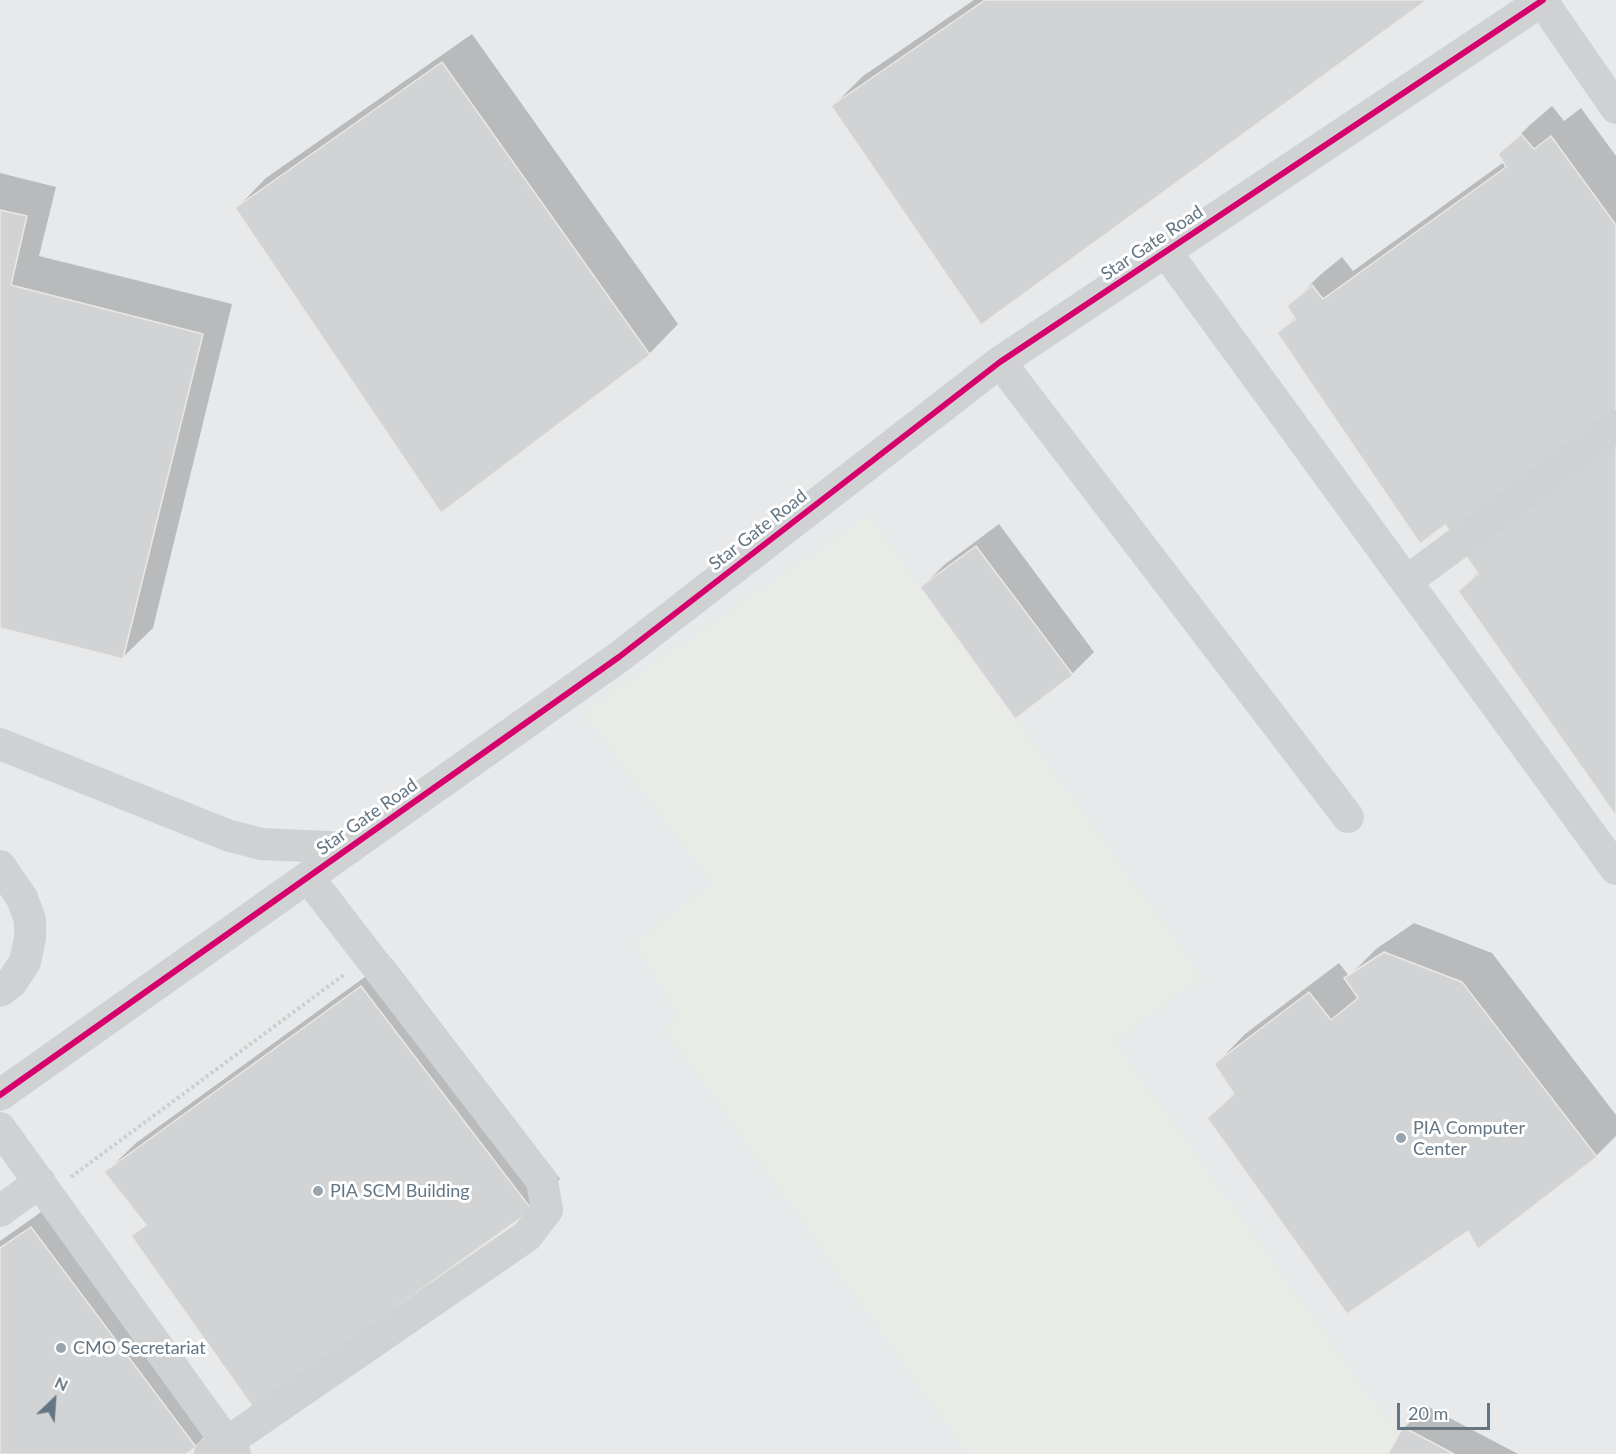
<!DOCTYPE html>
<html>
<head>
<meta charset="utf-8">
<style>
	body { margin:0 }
	#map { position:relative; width:1616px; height:1454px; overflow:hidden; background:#f9f9f9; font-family:Lato,sans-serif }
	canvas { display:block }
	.north { position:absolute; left:24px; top:1370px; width:60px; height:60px; -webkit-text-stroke:4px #fff; paint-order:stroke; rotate:25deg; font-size:16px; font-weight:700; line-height:24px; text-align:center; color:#647684 }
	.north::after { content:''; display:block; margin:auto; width:21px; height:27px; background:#647684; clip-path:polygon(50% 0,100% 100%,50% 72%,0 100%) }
	.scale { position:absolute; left:1397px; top:1403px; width:93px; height:27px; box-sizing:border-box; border:3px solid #647684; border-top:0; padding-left:8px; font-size:18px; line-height:21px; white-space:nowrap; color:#647684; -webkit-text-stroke:4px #fff; paint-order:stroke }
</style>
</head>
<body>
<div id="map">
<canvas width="1616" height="1454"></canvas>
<div class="north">N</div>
<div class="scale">20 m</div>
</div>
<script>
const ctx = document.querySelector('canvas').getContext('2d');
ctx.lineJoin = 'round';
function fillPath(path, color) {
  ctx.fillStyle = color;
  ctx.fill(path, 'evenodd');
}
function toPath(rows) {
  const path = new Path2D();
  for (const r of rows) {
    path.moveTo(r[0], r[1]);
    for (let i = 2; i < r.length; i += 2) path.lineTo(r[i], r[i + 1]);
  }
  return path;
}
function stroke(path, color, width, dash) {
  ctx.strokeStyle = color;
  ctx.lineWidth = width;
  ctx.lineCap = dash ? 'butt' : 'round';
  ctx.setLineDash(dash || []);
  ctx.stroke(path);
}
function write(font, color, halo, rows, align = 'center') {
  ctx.font = font + ' Lato,sans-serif';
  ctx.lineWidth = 6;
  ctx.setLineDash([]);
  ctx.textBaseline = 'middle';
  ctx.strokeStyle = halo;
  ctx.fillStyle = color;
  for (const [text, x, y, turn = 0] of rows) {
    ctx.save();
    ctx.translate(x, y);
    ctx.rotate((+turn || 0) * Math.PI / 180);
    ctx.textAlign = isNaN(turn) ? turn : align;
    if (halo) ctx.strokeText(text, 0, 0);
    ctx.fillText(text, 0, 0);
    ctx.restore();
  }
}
const built = toPath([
	[0,0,1616,0,1616,1454,0,1454]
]);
const green = toPath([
	[868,516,1202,977,1113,1040,1384,1417,1403,1427,1388,1454,968,1454,664,1027,680,1018,635,944,712,883,583,713]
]);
const shadow = toPath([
	[974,0,1425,0,833,106,863,76],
	[472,34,678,324,649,354,237,208,266,178],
	[1552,106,1564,121,1581,108,1616,156,1616,814,1460,591,1478,572,1446,522,1279,334,1295,317,1289,306,1319,276,1342,257,1353,271,1504,162,1500,154,1530,125],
	[0,173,56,187,39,256,232,304,153,628,123,657,0,626],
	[999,524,1094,652,1072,674,922,587,944,565],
	[1414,923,1492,953,1616,1115,1616,1136,1596,1156,1469,1228,1209,1118,1235,1092,1216,1064,1245,1034,1339,963,1349,976,1376,949],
	[391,958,560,1179,531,1209,133,1237,147,1223,106,1172,136,1143],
	[61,1198,225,1416,195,1446,184,1454,0,1454,0,1241],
	[1427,1406,1518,1454,1390,1454,1404,1428]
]);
const building = toPath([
	[985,0,1427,0,981,325,831,106,985,0],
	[442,62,650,355,441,513,235,208,442,62],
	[1521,134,1534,149,1551,136,1616,225,1616,816,1458,591,1478,574,1445,525,1420,544,1277,333,1295,319,1287,306,1312,285,1323,299,1506,167,1498,154,1521,134],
	[0,210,27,216,11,285,203,334,123,659,0,628,0,210],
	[976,546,1073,675,1015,719,920,587,976,546],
	[1384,952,1462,982,1597,1157,1478,1249,1468,1231,1347,1314,1207,1118,1234,1094,1214,1064,1309,992,1331,1020,1358,998,1344,978,1384,952],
	[361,986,532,1210,254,1409,131,1236,146,1225,104,1172,361,986],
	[31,1227,196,1447,186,1454,0,1454,0,1248,31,1227],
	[1403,1427,1454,1454,1388,1454,1403,1427]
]);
const path = toPath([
	[71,1177,345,974]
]);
const minor = toPath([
	[1542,1,1616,108],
	[1166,252,1616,869],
	[1000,362,1348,817],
	[1407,581,1616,426],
	[0,744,227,835,261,844,350,848],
	[0,866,22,898,30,920,30,938,25,962,11,983,0,991],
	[0,1095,619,657,1000,362,1543,0],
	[0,1128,235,1454],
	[0,1211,40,1182],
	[210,1454,527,1236,547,1210,542,1181,308,877]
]);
const cycleway = toPath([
	[0,1095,619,657,1000,362,1543,0]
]);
const markers = [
	[1401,1138,6,"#98a4ad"],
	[318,1191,6,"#98a4ad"],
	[61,1348,6,"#98a4ad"]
];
const streetNames = [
	["Star Gate Road",1152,243,-34],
	["Star Gate Road",758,530,-38],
	["Star Gate Road",367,817,-35]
];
const poiNames = [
	["PIA Computer",1413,1128],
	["Center",1413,1149],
	["PIA SCM Building",330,1191],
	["CMO Secretariat",73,1348]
];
fillPath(built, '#e8e9ea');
fillPath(green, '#e8ebe6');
fillPath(shadow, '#0003');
fillPath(building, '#d1d3d4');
stroke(building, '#e8e8e8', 1.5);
stroke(path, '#cdcecf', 4, [3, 3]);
stroke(minor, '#cfd1d2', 32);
stroke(cycleway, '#d6006c', 6);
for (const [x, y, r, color] of markers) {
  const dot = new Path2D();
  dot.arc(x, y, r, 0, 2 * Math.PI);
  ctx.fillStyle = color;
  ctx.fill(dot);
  stroke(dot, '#fff', 2);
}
write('18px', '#647684', '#fff', streetNames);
write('18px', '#647684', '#fff', poiNames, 'left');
</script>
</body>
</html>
